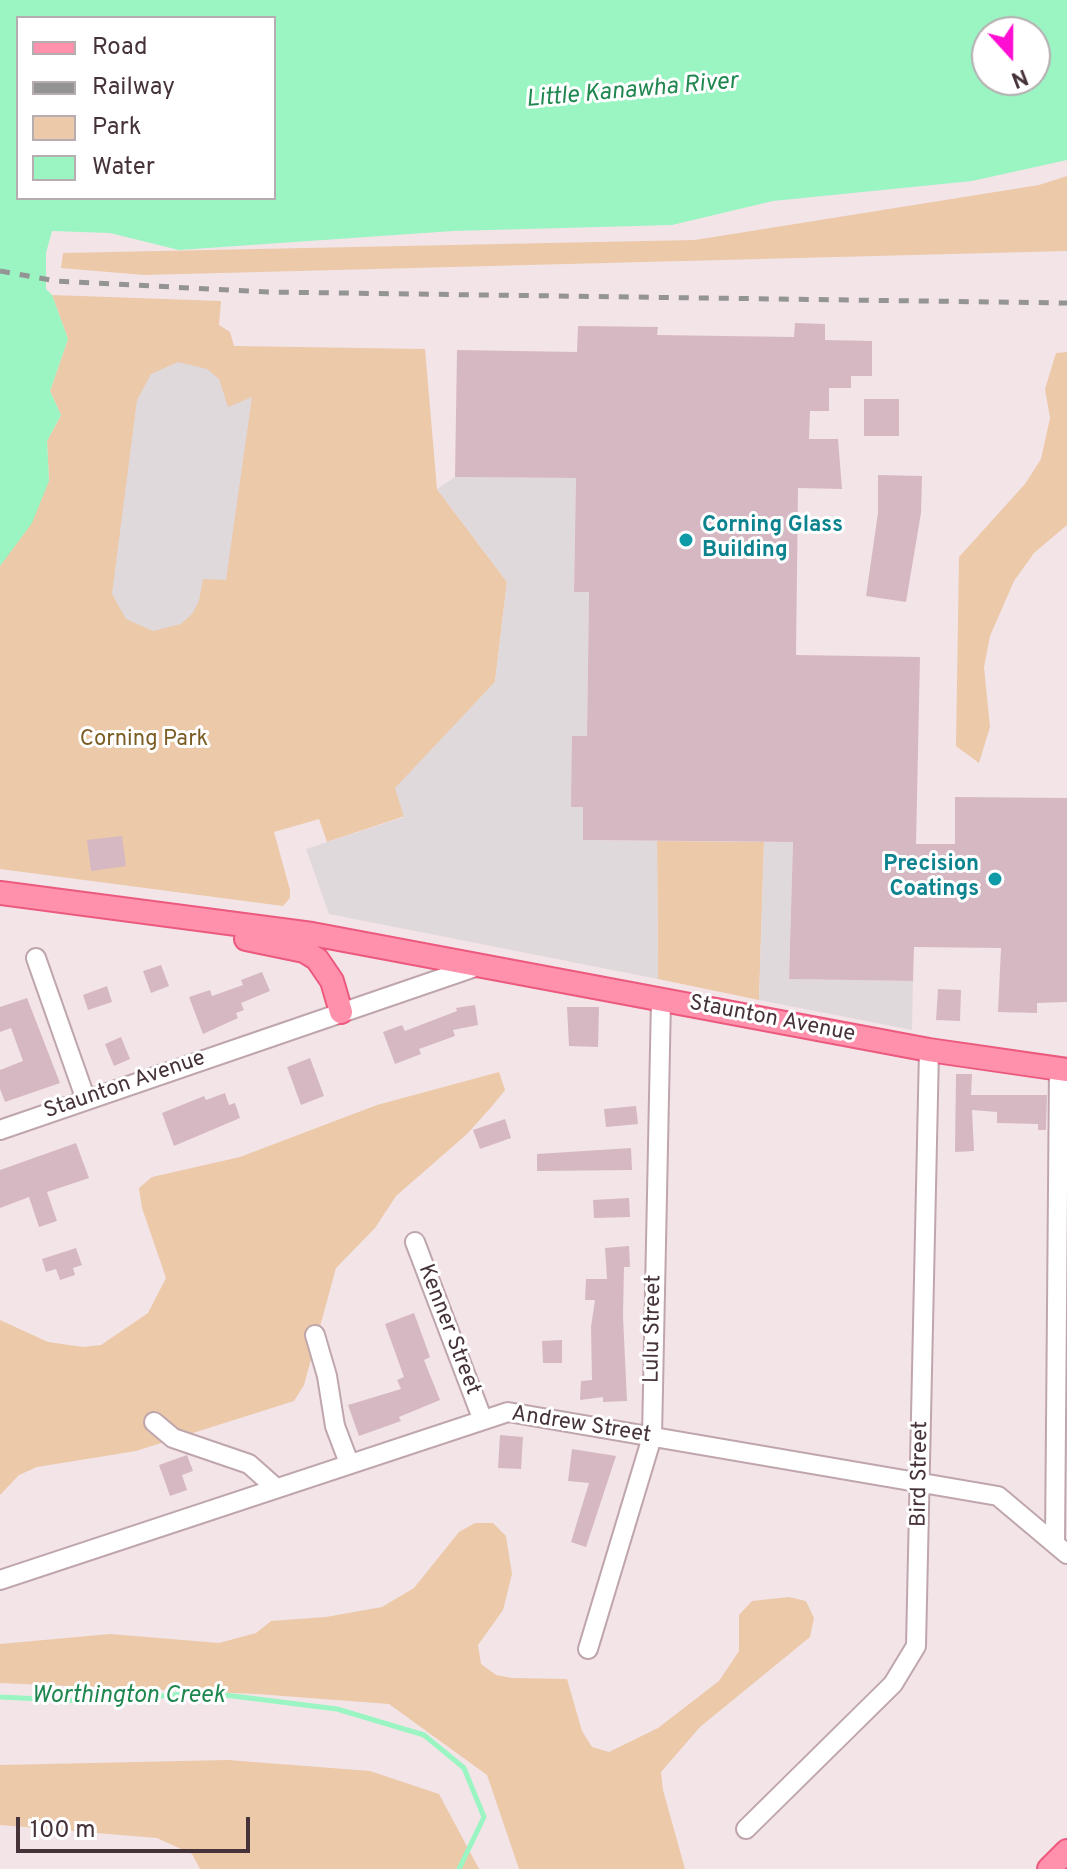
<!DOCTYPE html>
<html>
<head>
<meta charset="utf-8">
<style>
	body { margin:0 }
	#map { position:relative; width:1067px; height:1869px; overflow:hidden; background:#f3e4e8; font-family:Overpass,sans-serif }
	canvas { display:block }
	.legend { position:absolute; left:16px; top:16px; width:260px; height:184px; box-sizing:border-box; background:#fff; border:2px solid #b5adb0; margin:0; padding:10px 14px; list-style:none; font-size:24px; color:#46333a }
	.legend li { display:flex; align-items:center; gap:16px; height:40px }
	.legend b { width:40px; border:2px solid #b5adb0 }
	.north { position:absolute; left:971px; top:16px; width:80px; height:80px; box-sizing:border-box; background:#fff; border:2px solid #b5adb0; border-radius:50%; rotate:159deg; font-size:22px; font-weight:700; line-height:32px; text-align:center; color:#46333a }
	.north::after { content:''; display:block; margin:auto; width:28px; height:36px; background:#ff0fd2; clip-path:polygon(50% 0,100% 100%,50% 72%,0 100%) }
	.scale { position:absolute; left:16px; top:1817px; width:234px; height:36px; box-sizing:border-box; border:4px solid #46333a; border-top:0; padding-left:10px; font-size:24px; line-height:28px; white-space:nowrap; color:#46333a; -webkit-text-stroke:6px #fff; paint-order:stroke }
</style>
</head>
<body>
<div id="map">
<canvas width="1067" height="1869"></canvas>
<ul class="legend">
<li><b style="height:10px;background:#ff91ac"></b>Road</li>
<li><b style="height:10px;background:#949494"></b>Railway</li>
<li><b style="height:22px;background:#ebc9a9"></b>Park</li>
<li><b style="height:22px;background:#9af5c3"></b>Water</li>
</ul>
<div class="north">N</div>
<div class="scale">100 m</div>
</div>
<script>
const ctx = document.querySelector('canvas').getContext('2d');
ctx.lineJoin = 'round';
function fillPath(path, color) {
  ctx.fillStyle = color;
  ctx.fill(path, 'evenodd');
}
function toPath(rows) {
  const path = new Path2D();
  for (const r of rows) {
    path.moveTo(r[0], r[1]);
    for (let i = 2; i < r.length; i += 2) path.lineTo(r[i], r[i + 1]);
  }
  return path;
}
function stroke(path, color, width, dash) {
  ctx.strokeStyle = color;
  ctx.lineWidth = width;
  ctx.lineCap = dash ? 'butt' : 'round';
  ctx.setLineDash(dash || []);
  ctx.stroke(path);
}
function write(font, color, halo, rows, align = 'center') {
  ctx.font = font + ' Overpass,sans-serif';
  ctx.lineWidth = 6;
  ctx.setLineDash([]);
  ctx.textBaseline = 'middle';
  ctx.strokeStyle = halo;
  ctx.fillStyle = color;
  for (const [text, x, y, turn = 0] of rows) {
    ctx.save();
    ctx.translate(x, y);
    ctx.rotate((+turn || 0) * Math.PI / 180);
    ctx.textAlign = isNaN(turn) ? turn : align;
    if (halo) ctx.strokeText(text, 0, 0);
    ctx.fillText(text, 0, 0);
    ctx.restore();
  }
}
const green = toPath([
	[1067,176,1067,251,144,275,61,268,63,253,695,240,1039,185],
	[52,295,221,301,219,325,230,332,234,346,425,349,437,489,507,582,495,682,396,788,405,816,327,842,319,819,274,832,290,890,290,898,283,906,0,869,0,566,49,481,47,441,61,415,50,391,68,339],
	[1067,352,1067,525,1034,553,1014,581,990,636,984,667,990,727,979,763,956,746,959,557,1025,484,1041,459,1050,418,1045,389,1056,353],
	[657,841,764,842,759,1000,658,979],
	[499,1072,505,1090,493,1105,467,1134,396,1196,375,1228,336,1268,304,1385,294,1401,136,1451,37,1467,19,1475,0,1495,0,1320,48,1342,83,1347,101,1345,148,1313,166,1278,142,1208,139,1188,152,1177,240,1157,377,1105],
	[475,1523,493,1523,506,1536,512,1574,503,1610,478,1645,481,1664,496,1675,512,1678,567,1679,582,1731,592,1747,609,1752,658,1728,719,1681,739,1651,739,1615,752,1601,789,1597,806,1601,814,1618,810,1637,700,1727,661,1772,663,1790,685,1869,519,1869,487,1775,389,1704,257,1694,0,1683,0,1644,110,1634,219,1643,256,1633,271,1621,326,1617,382,1607,414,1588,459,1532],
	[228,1760,370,1771,439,1794,479,1869,200,1869,192,1854,157,1838,0,1825,0,1765]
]);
const parking = toPath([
	[178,362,207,369,219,379,228,407,252,397,226,580,203,579,199,601,192,614,181,624,153,631,126,619,112,594,137,400,151,374],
	[455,477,576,478,574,591,589,592,587,736,572,736,572,807,583,807,583,840,657,841,658,979,329,914,306,849,404,817,395,788,495,682,507,582,437,489],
	[764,842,793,842,789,979,913,981,912,1030,759,1000]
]);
const water = toPath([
	[0,0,1067,0,1067,160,972,181,773,201,672,225,453,231,179,250,110,233,52,231,46,253,46,289,52,295,68,339,50,391,61,415,47,441,49,481,32,523,0,566],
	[18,18,274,18,274,198,18,198],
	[987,32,1035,32,1035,80,987,80]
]);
const stream = toPath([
	[0,1697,103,1702,201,1692,337,1709,424,1735,464,1768,484,1817,459,1869]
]);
const building = toPath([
	[795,323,825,324,825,340,872,341,872,376,851,376,851,388,829,388,829,411,810,411,809,439,838,439,842,489,798,488,796,655,920,657,916,844,955,844,955,797,1067,798,1067,1002,1037,1003,1037,1013,998,1012,1001,948,914,947,913,981,789,979,793,842,583,840,583,807,571,807,572,736,587,736,589,592,574,592,576,478,455,477,457,350,577,352,578,326,658,327,657,335,794,337],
	[864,399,899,399,899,436,864,436],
	[878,475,922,476,921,513,906,602,866,596,878,513],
	[122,836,126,866,91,871,87,840],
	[161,965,169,986,151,993,143,971],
	[262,972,270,991,241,1003,244,1010,236,1013,238,1018,203,1034,189,997,210,990,212,996,243,985,241,980],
	[107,986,112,1002,88,1010,83,995],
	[938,989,961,990,960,1021,936,1020],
	[27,998,60,1083,5,1102,0,1089,0,1070,23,1061,11,1028,0,1032,0,1007],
	[475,1005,478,1025,453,1030,455,1036,419,1049,421,1054,395,1064,383,1032,402,1025,405,1031,457,1011,456,1008],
	[567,1007,599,1007,598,1047,569,1046],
	[121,1037,130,1059,114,1066,105,1044],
	[310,1058,324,1096,301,1105,287,1067],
	[956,1074,972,1074,971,1095,1047,1095,1046,1130,1038,1130,1038,1124,997,1123,997,1112,972,1110,974,1151,955,1152],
	[225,1093,229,1105,235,1103,240,1118,174,1146,162,1113,204,1096,206,1100],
	[636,1106,638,1124,606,1127,604,1109],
	[505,1119,511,1138,480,1149,473,1130],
	[76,1143,89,1178,47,1192,57,1221,39,1227,29,1197,0,1208,0,1170],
	[631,1148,632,1170,537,1171,537,1154],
	[629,1198,630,1217,594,1218,593,1200],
	[629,1246,630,1267,624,1267,623,1316,627,1401,603,1402,603,1397,580,1400,581,1381,592,1380,591,1327,595,1300,585,1300,586,1279,607,1279,605,1248],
	[76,1248,82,1265,73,1268,75,1275,60,1280,56,1269,46,1272,42,1259],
	[414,1313,430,1357,424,1360,440,1400,399,1417,401,1421,359,1436,348,1405,401,1389,397,1380,404,1377,385,1324],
	[562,1340,562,1363,543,1363,542,1341],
	[500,1435,523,1437,521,1469,498,1468],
	[572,1449,616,1456,586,1547,571,1542,589,1483,568,1481],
	[187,1455,193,1471,182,1475,187,1490,170,1496,159,1465]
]);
const minor = toPath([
	[36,958,86,1100],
	[0,1130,478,966],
	[415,1242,482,1418],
	[315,1335,327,1376,335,1426,349,1463],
	[154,1422,173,1438,249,1464,276,1488],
	[1055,1544,1059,1070],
	[0,1580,508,1412,998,1496,1067,1554],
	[588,1649,652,1437,661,1000],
	[746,1829,893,1684,916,1646,929,1050]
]);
const major = toPath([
	[0,893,312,934,929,1050,1067,1070],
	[246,939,304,951,317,959,332,981,341,1012],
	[1049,1869,1067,1851]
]);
const rail = toPath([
	[0,271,56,281,268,292,1067,303]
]);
const markers = [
	[686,540,8,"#0f9aa8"],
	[995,879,8,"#0f9aa8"]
];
const cultureNames = [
	["Corning Glass",702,527],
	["Building",702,552],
	["Precision",979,866,"right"],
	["Coatings",979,891,"right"]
];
const parkNames = [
	["Corning Park",144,741]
];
const streetNames = [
	["Staunton Avenue",772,1020,11],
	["Staunton Avenue",125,1086,-19],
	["Lulu Street",654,1329,-89],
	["Kenner Street",448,1330,69],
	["Andrew Street",581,1426,9],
	["Bird Street",921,1474,-89]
];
const waterNames = [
	["Little Kanawha River",632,92,-5],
	["Worthington Creek",128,1697]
];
fillPath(green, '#ebc9a9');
fillPath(parking, '#e0d9dc');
fillPath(water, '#9af5c3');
stroke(stream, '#9af5c3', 5);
fillPath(building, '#d6b8c3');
stroke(minor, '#bfa6ad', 22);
stroke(major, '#ec597f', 26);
stroke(minor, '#fff', 18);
stroke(major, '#ff91ac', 22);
stroke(rail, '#949494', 5, [10, 10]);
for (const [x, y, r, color] of markers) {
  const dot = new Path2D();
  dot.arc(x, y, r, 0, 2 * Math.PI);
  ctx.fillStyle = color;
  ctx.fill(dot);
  stroke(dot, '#fff', 3);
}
write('bold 22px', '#0d838f', '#fff', cultureNames, 'left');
write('22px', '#7b5d23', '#fff', parkNames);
write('22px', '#46333a', '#fff', streetNames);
write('italic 24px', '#1f874f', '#fff', waterNames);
</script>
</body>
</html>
